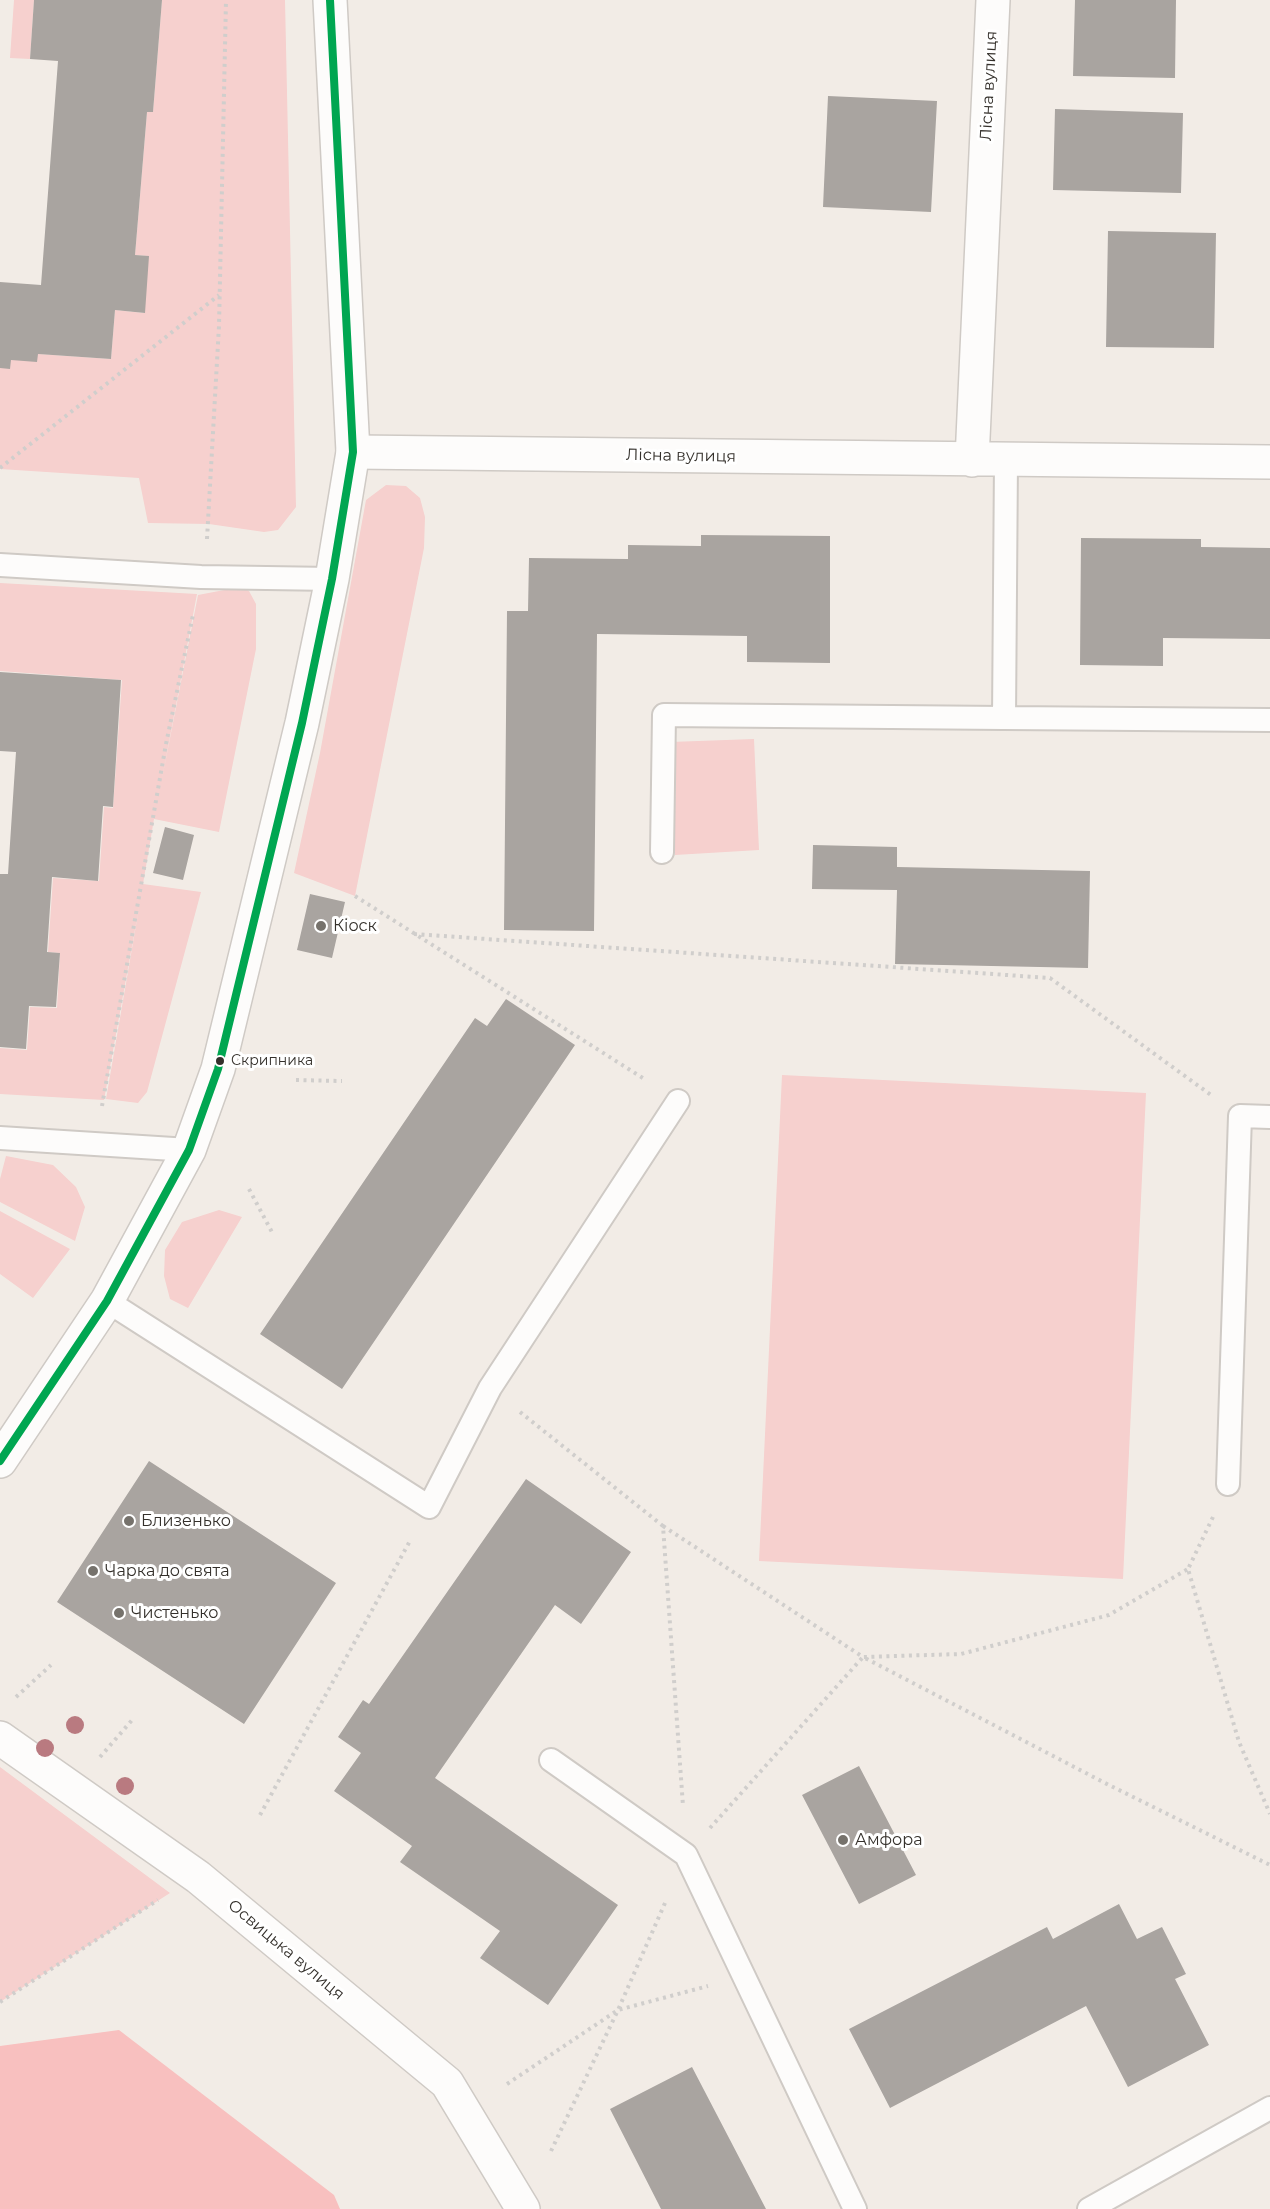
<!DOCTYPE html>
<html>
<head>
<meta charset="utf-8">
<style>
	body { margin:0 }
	canvas { display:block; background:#f2ece6 }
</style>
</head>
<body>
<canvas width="1270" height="2209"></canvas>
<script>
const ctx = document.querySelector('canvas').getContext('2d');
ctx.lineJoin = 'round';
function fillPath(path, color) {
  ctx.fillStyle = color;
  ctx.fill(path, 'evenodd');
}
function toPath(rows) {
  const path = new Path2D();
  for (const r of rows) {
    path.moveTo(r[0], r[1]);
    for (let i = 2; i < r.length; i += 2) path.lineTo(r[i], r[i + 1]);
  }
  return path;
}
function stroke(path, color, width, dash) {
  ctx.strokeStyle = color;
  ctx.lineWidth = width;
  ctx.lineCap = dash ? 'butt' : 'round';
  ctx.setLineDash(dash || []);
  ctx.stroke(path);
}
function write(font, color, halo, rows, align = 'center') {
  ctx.font = font + ' Montserrat,sans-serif';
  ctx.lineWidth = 6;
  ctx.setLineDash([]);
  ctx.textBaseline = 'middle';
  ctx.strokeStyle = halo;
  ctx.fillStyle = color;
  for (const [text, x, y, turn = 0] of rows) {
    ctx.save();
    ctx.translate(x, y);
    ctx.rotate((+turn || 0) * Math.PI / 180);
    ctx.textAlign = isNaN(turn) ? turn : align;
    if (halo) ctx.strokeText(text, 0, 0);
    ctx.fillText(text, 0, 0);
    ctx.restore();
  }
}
const green = toPath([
	[14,0,34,0,30,59,10,58],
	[162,0,285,0,296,507,278,530,264,532,209,524,148,523,139,478,0,469,0,368,11,360,38,354,111,359,115,310,144,313,148,256,135,255,147,112,153,112],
	[386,485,406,486,420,498,425,517,424,548,355,896,294,873,320,753,366,500],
	[0,583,197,594,161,784,198,595,240,587,249,591,256,604,256,649,219,832,154,819,143,884,201,892,147,1092,138,1103,106,1099,140,902,104,1100,0,1094,0,1048,27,1050,30,1007,57,1008,60,953,48,952,53,878,99,881,104,807,113,808,122,680,0,671],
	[754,739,759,850,675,855,670,742],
	[782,1075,1146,1093,1123,1579,759,1561],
	[6,1156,53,1165,76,1187,85,1207,75,1241,0,1202,0,1179],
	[219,1210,242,1217,188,1308,170,1299,164,1276,165,1250,182,1222],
	[0,1211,70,1249,33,1298,0,1274],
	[0,1767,170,1893,0,2002]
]);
const forest = toPath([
	[119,2030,334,2195,340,2209,0,2209,0,2046]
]);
const building = toPath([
	[34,0,162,0,153,112,147,112,135,255,149,256,145,313,115,310,111,359,38,354,37,362,11,360,10,369,0,368,0,282,41,285,58,61,30,59],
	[1075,0,1176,0,1175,78,1073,76],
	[828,96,937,101,931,212,823,207],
	[1055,109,1183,113,1181,193,1053,190],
	[1108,231,1216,233,1214,348,1106,347],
	[701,535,830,536,830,663,747,662,747,636,597,634,594,931,504,930,507,611,528,611,529,558,628,559,628,545,701,546],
	[1081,538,1201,539,1201,547,1270,548,1270,639,1163,638,1163,666,1080,665],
	[0,672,121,680,113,807,103,806,98,881,52,877,47,952,60,953,56,1007,29,1006,26,1049,0,1047,0,874,8,874,16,752,0,751],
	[165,827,194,835,183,880,153,873],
	[813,845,897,847,897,867,1090,871,1088,968,895,964,897,890,812,889],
	[310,894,345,902,332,958,297,950],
	[506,999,575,1045,342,1389,260,1334,475,1018,487,1026],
	[149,1461,336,1583,244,1724,57,1602],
	[526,1479,631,1552,581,1624,555,1605,435,1778,618,1905,548,2005,480,1958,500,1931,400,1862,412,1846,334,1791,361,1753,338,1737,363,1700,369,1704],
	[859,1766,916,1875,859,1904,802,1795],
	[1119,1904,1137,1939,1162,1927,1186,1974,1175,1979,1209,2045,1128,2087,1086,2006,890,2108,849,2029,1047,1927,1053,1939],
	[692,2067,766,2209,661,2209,658,2203,610,2109]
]);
const path = toPath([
	[0,468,219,295],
	[207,539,219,326,226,0],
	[355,896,646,1080],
	[414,934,1050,978,1211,1095],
	[296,1080,342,1081],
	[102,1106,166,744,193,615],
	[249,1189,273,1234],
	[520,1412,663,1526,683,1806],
	[1213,1517,1188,1569,1239,1742,1270,1814],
	[663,1526,863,1657,961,1654,1109,1615,1188,1569],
	[16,1697,51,1665],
	[100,1757,133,1719],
	[260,1815,411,1539],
	[710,1828,863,1657,1105,1783,1270,1865],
	[0,2002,158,1900],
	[507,2084,618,2010,708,1986],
	[551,2151,618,2010,665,1903]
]);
const service = toPath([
	[1006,460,1004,718,1270,720],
	[0,565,201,577,332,579],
	[662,852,664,715,1004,718],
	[0,1138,189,1150],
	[107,1301,429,1507,490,1388,678,1101],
	[1228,1484,1240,1116,1270,1117],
	[551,1760,686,1855,855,2209],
	[1089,2209,1270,2108]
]);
const minor = toPath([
	[353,452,1270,462],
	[972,460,993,0],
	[0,1738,198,1877,447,2083,523,2209]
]);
const tertiary = toPath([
	[0,1461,107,1301,189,1150,218,1069,302,723,332,579,353,452,330,0]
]);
const bus1 = toPath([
	[0,1461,107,1301,189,1150,218,1069,302,723,332,579,353,452,330,0]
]);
const trees = [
	[75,1725],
	[45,1748],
	[125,1786]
];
const markers = [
	[321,926,6,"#76726c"],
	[220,1061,5,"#34302b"],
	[129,1521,6,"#76726c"],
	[93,1571,6,"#76726c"],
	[119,1613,6,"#76726c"],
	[843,1840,6,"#76726c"]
];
const busNames = [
	["Скрипника",231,1061]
];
const streetNames = [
	["Лісна вулиця",989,86,-87],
	["Лісна вулиця",681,456,1],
	["Освицька вулиця",286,1950,40]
];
const poiNames = [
	["Кіоск",333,926],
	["Близенько",141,1521],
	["Чарка до свята",105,1571],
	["Чистенько",131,1613],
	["Амфора",855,1840]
];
fillPath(green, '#f6d0ce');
fillPath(forest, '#f8c0bf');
fillPath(building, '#a9a4a0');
stroke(service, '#cfcac5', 26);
stroke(minor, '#cfcac5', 36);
stroke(tertiary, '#cfcac5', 36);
stroke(path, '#d0cecc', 4, [3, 4.5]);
stroke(service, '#fdfcfb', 22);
stroke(minor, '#fdfcfb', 33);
stroke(tertiary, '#fdfcfb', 33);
stroke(bus1, '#00a651', 8);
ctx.fillStyle = '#b97a80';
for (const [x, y] of trees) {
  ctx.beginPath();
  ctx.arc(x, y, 9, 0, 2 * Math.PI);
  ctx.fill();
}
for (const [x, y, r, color] of markers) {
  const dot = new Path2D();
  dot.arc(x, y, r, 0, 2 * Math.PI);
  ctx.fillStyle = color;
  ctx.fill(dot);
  stroke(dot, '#fff', 2);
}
write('14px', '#34302b', '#fff', busNames, 'left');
write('16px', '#34302b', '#fff', streetNames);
write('16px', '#34302b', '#fff', poiNames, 'left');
</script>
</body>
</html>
